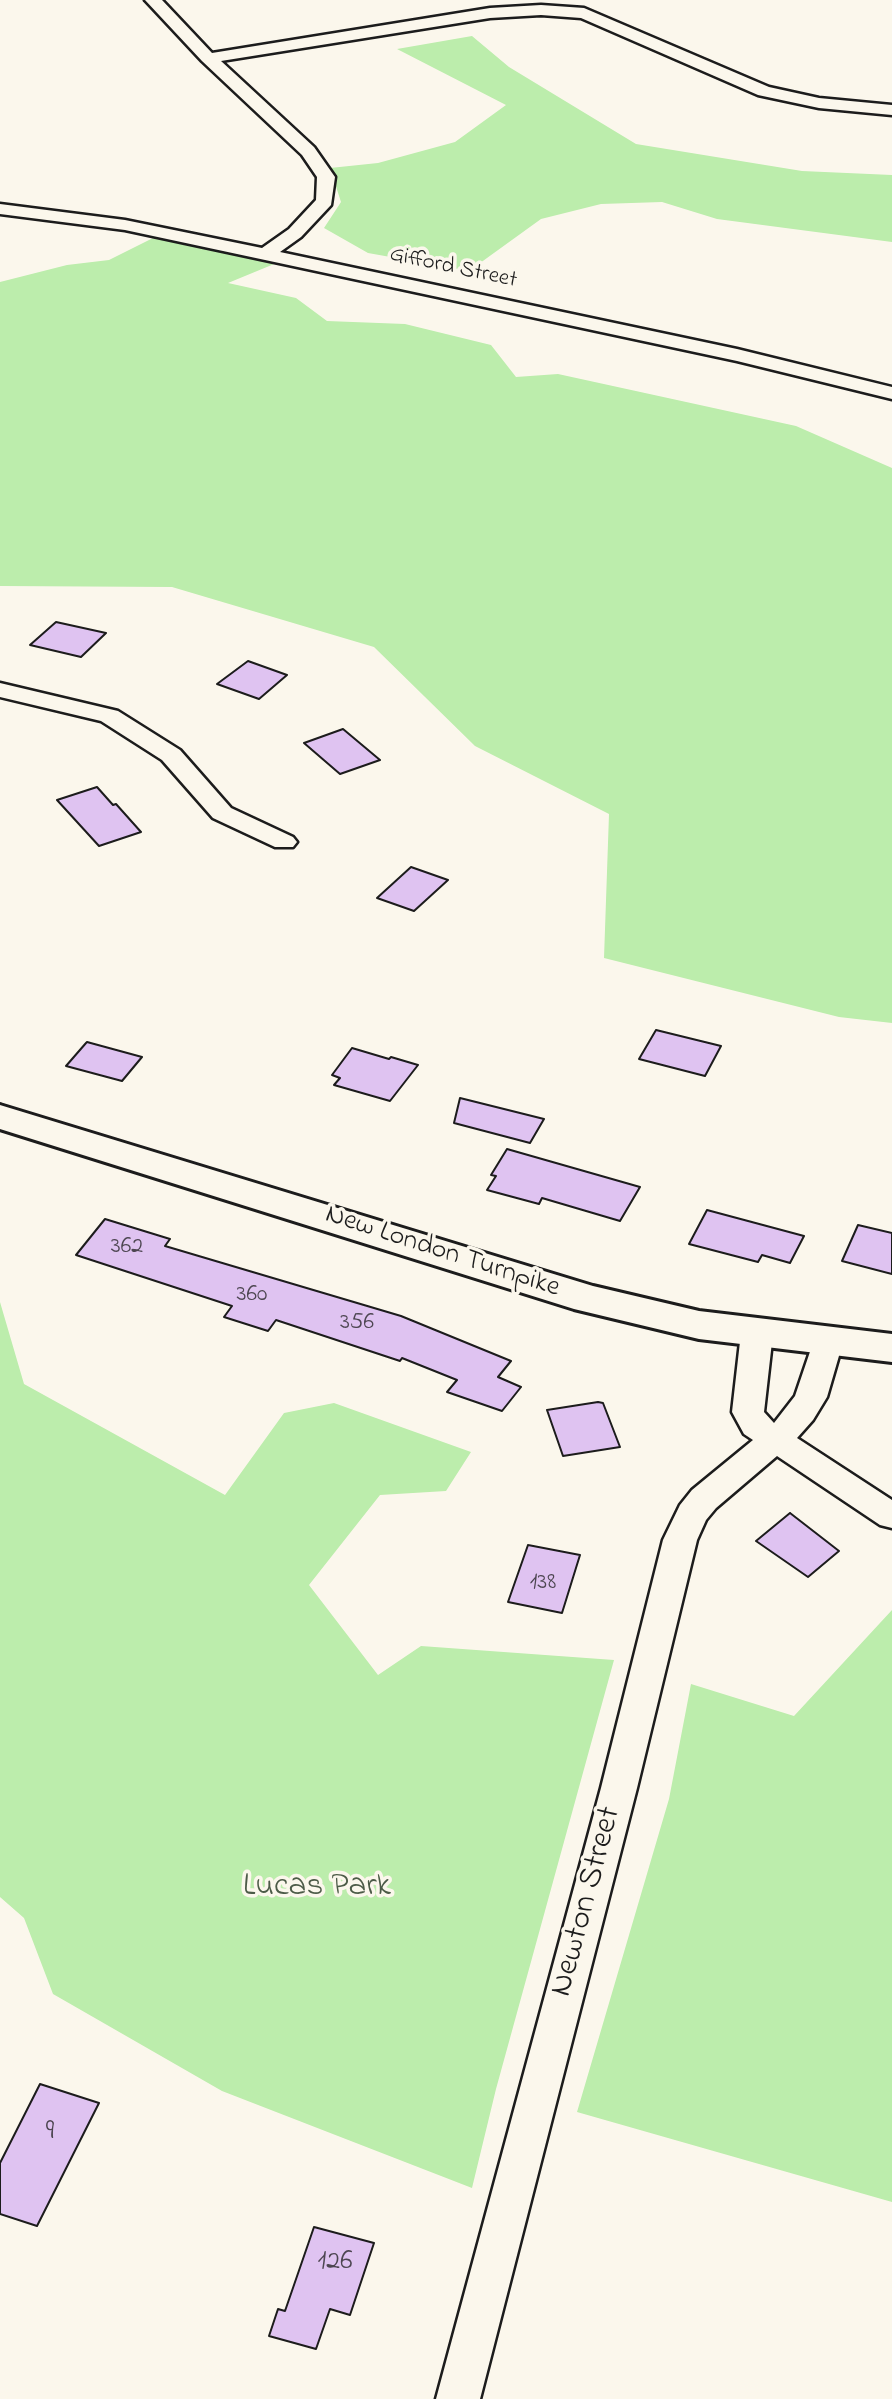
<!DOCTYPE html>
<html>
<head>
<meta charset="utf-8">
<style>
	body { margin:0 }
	canvas { display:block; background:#fbf7ec }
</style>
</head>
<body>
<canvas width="892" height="2399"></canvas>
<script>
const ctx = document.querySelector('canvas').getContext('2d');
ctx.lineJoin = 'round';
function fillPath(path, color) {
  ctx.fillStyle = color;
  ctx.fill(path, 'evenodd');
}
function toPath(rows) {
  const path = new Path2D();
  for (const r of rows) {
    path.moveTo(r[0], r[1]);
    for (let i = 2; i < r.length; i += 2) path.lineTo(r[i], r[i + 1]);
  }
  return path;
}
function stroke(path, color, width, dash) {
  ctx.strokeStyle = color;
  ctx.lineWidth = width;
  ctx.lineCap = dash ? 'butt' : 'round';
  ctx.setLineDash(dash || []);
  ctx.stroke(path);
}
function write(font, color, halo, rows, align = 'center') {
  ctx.font = font + ' "Indie Flower",sans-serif';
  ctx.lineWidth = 7;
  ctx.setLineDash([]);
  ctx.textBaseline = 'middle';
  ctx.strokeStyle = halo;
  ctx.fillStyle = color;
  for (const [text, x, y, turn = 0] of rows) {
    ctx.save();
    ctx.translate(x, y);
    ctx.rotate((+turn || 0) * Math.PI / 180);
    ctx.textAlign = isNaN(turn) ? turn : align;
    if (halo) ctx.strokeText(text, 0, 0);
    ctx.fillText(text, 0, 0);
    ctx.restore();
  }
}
const green = toPath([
	[472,36,509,67,636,144,802,171,892,175,892,242,717,219,662,202,601,204,541,219,469,271,368,253,324,228,341,202,330,168,378,163,455,142,506,105,397,49],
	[157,236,279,262,228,283,296,298,327,321,405,324,491,345,516,377,558,374,796,426,892,468,892,1023,839,1017,604,958,609,814,475,746,374,647,172,587,0,586,0,282,67,265,109,260],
	[0,1302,24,1384,225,1495,284,1413,334,1403,471,1452,446,1491,380,1495,309,1585,378,1675,421,1646,614,1660,496,2089,472,2188,222,2091,53,1994,24,1918,0,1897],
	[892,1610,892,2202,577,2112,669,1799,691,1684,794,1716]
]);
const building = toPath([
	[56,622,106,633,81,657,30,645,56,622],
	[248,661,287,675,259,699,217,684,248,661],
	[343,729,380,760,340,774,304,743,343,729],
	[97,787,113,805,116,804,141,832,99,846,57,800,97,787],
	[411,867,448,880,414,911,377,898,411,867],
	[656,1030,721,1046,705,1076,639,1059,656,1030],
	[86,1043,87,1042,142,1057,122,1081,66,1066,86,1043],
	[352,1048,389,1059,391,1057,418,1065,390,1101,334,1085,340,1078,332,1075,352,1048],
	[460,1098,544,1119,530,1143,454,1123,460,1098],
	[507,1149,640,1187,620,1221,542,1198,539,1204,487,1190,496,1176,491,1175,507,1149],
	[707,1210,804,1236,790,1263,762,1255,758,1262,689,1244,707,1210],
	[105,1219,170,1239,165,1246,401,1316,511,1361,498,1377,521,1387,502,1411,447,1392,457,1380,402,1358,400,1361,276,1320,268,1331,224,1317,232,1306,76,1255,105,1219],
	[858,1225,892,1233,892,1274,842,1261,858,1225],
	[598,1402,603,1403,620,1447,563,1456,547,1410,598,1402],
	[790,1513,839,1551,808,1577,756,1541,790,1513],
	[528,1545,580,1555,562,1613,508,1602,528,1545],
	[40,2084,99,2103,37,2226,0,2214,0,2163,40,2084],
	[314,2227,374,2243,350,2315,330,2309,316,2349,269,2336,278,2309,285,2311,314,2227]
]);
const minor = toPath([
	[145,0,162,0,212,53,490,8,541,5,584,8,769,87,819,98,892,105,892,115,819,108,758,95,581,18,541,15,490,18,221,61,314,147,335,177,331,205,301,237,280,252,737,349,892,387,892,399,737,361,209,248,125,230,0,214,0,204,125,220,262,248,289,229,316,200,317,177,302,155,202,61,145,0],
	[0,683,118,711,180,750,231,808,293,837,297,842,293,847,275,847,213,818,162,760,101,721,0,697,0,683],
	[757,1322,768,1325,773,1333,764,1412,774,1423,795,1396,816,1334,827,1331,838,1334,843,1342,827,1397,813,1420,797,1438,892,1500,892,1528,880,1525,777,1456,716,1508,706,1520,697,1540,637,1788,480,2399,436,2399,601,1788,663,1540,680,1505,692,1490,753,1440,744,1434,732,1412,741,1333,746,1325,757,1322]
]);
const secondary = toPath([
	[0,1105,593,1286,699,1311,892,1334,892,1362,699,1339,574,1309,0,1129,0,1105]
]);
const farStreetnames = [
	["Gifford Street",453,269,12]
];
const numberNames = [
	["362",127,1248],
	["360",252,1296],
	["356",357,1324],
	["138",543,1584]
];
const streetNames = [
	["New London Turnpike",442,1253,18]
];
const nearNumbernames = [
	["9",50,2133],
	["126",335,2263]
];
const nearParknames = [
	["Lucas Park",317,1889]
];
const nearStreetnames = [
	["Newton Street",588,1902,-75]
];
fillPath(green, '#bcedac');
fillPath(building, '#dfc3f1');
stroke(building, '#1c1c1c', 2);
stroke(minor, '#1c1c1c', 5);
stroke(secondary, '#1c1c1c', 6);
fillPath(minor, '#fbf7ec');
fillPath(secondary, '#fbf7ec');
write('23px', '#1c1c1c', '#fbf7ec', farStreetnames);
write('24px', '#4d4651', null, numberNames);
write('28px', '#1c1c1c', '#fbf7ec', streetNames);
write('28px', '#4d4651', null, nearNumbernames);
write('33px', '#4c5b47', '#fbf7ec', nearParknames);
write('33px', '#1c1c1c', '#fbf7ec', nearStreetnames);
</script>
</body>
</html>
